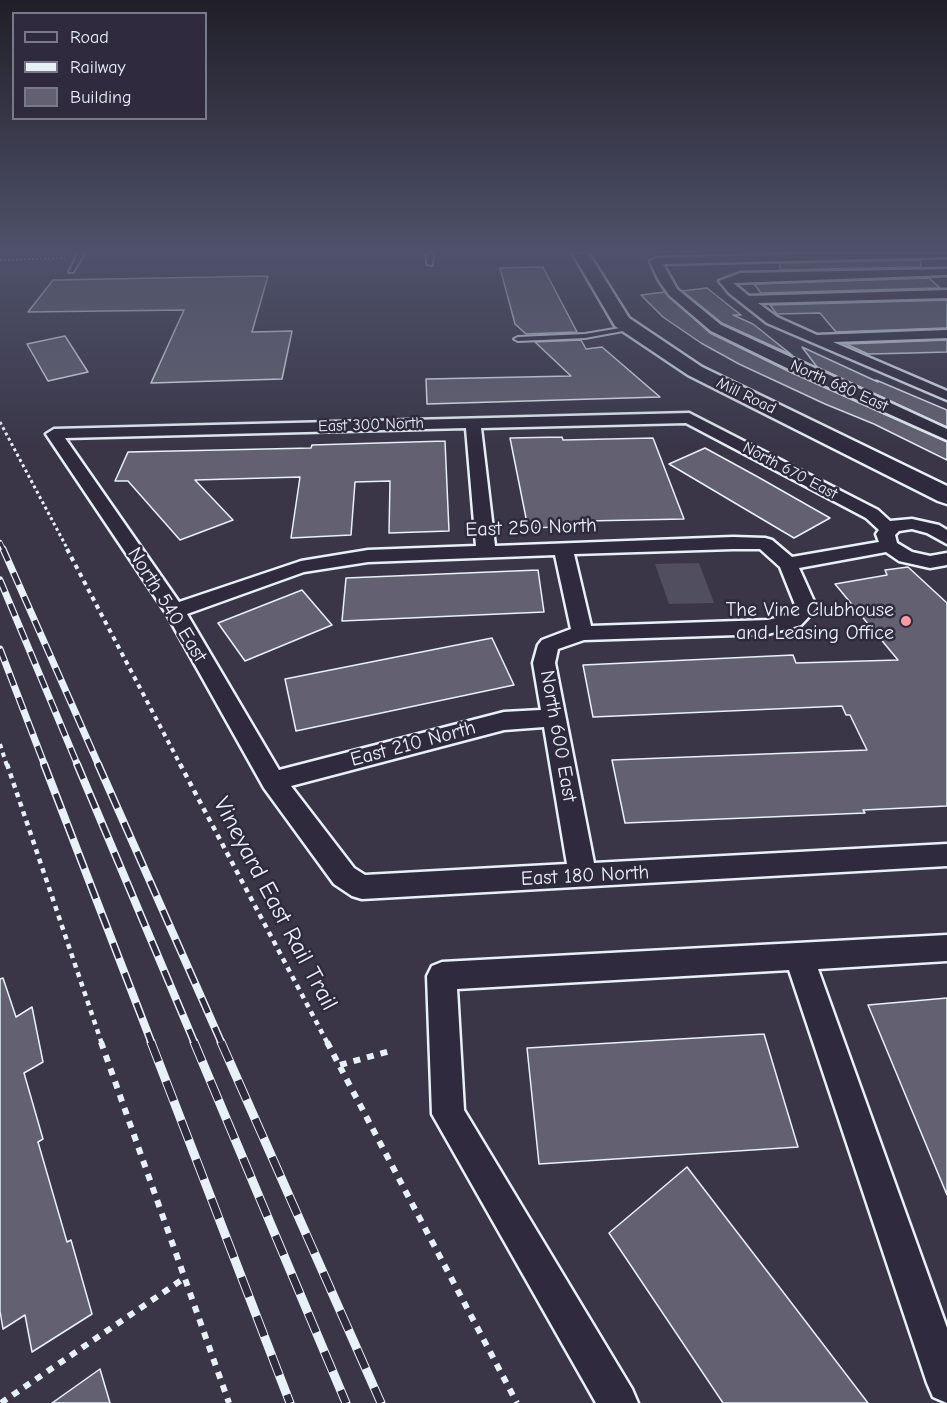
<!DOCTYPE html>
<html>
<head>
<meta charset="utf-8">
<style>
	body { margin:0 }
	#map { position:relative; width:947px; height:1403px; overflow:hidden; background:#3a3648; font-family:"Comic Neue",sans-serif }
	canvas { display:block }
	.legend { position:absolute; left:12px; top:12px; width:195px; height:108px; box-sizing:border-box; background:#2f2a3d; border:2px solid #797a88; margin:0; padding:8px 10px; list-style:none; font-size:18px; color:#e8f1f8 }
	.legend li { display:flex; align-items:center; gap:12px; height:30px }
	.legend b { width:30px; border:2px solid #797a88 }
</style>
</head>
<body>
<div id="map">
<canvas width="947" height="1403"></canvas>
<ul class="legend">
<li><b style="height:8px;background:#2f2a3d"></b>Road</li>
<li><b style="height:8px;background:#e8f1f8"></b>Railway</li>
<li><b style="height:16px;background:#636171"></b>Building</li>
</ul>
</div>
<script>
const ctx = document.querySelector('canvas').getContext('2d');
ctx.lineJoin = 'round';
function fillPath(path, color) {
  ctx.fillStyle = color;
  ctx.fill(path, 'evenodd');
}
function toPath(rows) {
  const path = new Path2D();
  for (const r of rows) {
    path.moveTo(r[0], r[1]);
    for (let i = 2; i < r.length; i += 2) path.lineTo(r[i], r[i + 1]);
  }
  return path;
}
function stroke(path, color, width, dash) {
  ctx.strokeStyle = color;
  ctx.lineWidth = width;
  ctx.lineCap = dash ? 'butt' : 'round';
  ctx.setLineDash(dash || []);
  ctx.stroke(path);
}
function write(font, color, halo, rows, align = 'center') {
  ctx.font = font + ' "Comic Neue",sans-serif';
  ctx.lineWidth = 5;
  ctx.setLineDash([]);
  ctx.textBaseline = 'middle';
  ctx.strokeStyle = halo;
  ctx.fillStyle = color;
  for (const [text, x, y, turn = 0] of rows) {
    ctx.save();
    ctx.translate(x, y);
    ctx.rotate((+turn || 0) * Math.PI / 180);
    ctx.textAlign = isNaN(turn) ? turn : align;
    if (halo) ctx.strokeText(text, 0, 0);
    ctx.fillText(text, 0, 0);
    ctx.restore();
  }
}
const green = toPath([
	[699,563,714,603,669,604,655,564]
]);
const building = toPath([
	[921,260,921,267,780,270,780,263,921,260],
	[543,267,577,332,526,334,515,324,500,268,543,267],
	[268,276,252,332,292,331,282,379,151,383,184,310,28,312,53,280,268,276],
	[929,278,940,288,761,293,754,284,929,278],
	[707,288,741,315,733,315,753,324,792,355,722,323,682,291,707,288],
	[665,292,710,333,792,373,947,442,947,460,874,424,825,404,739,364,701,343,663,317,641,295,665,292],
	[947,300,947,328,836,332,820,313,777,314,770,305,947,300],
	[65,336,88,372,48,381,27,344,65,336],
	[581,340,586,349,602,347,660,397,427,404,426,379,571,376,535,342,581,340],
	[947,340,947,352,912,353,868,354,846,344,947,340],
	[802,347,878,382,876,380,947,410,947,427,817,367,802,347],
	[562,437,563,440,653,438,684,519,586,521,587,526,528,528,510,438,562,437],
	[445,441,449,531,389,533,390,481,355,482,351,535,291,538,300,477,195,480,233,520,180,540,128,481,115,481,128,452,311,448,312,445,445,441],
	[705,448,758,477,830,518,794,538,669,464,705,448],
	[908,567,947,603,947,806,863,810,865,813,625,823,612,760,867,750,850,715,846,715,842,706,593,717,583,665,793,655,796,663,898,660,835,584,887,575,885,570,908,567],
	[538,570,544,612,342,621,346,578,538,570],
	[302,590,332,625,245,661,218,623,302,590],
	[492,638,514,685,296,731,285,679,492,638],
	[3,978,16,1017,32,1007,43,1062,24,1073,43,1139,38,1142,67,1242,71,1240,92,1314,32,1352,25,1315,3,1329,0,1311,0,979,3,978],
	[947,998,947,1195,868,1005,947,998],
	[764,1034,798,1147,539,1164,527,1048,764,1034],
	[687,1167,790,1301,868,1403,723,1403,609,1233,687,1167],
	[100,1369,110,1403,52,1403,100,1369]
]);
const pathFar4 = toPath([
	[0,260,65,258]
]);
const pathFar3 = toPath([
	[0,422,68,550]
]);
const pathFar2 = toPath([
	[67,549,181,766],
	[0,744,7,766]
]);
const pathFar1 = toPath([
	[7,764,102,1044],
	[180,764,328,1044]
]);
const path = toPath([
	[101,1042,229,1403],
	[327,1042,517,1403],
	[340,1065,390,1051],
	[1,1403,186,1277]
]);
const lane = toPath([
	[78,254,84,254,73,272,69,272,78,254],
	[427,254,433,254,432,265,427,264,427,254],
	[632,326,634,327,634,329,585,338,518,341,514,339,518,337,585,334,632,326]
]);
const street = toPath([
	[809,254,947,254,947,257,663,264,677,289,721,325,947,429,947,440,793,371,711,331,669,295,658,279,650,261,656,258,809,254],
	[947,269,947,275,733,283,749,296,947,290,947,298,758,303,777,317,817,335,947,330,947,338,833,342,947,391,947,400,767,323,729,293,719,281,740,273,947,269],
	[689,413,878,510,890,521,912,519,939,525,947,530,947,544,927,533,912,529,899,531,895,535,897,543,912,552,930,556,947,553,947,565,930,568,899,561,886,552,799,568,817,608,801,625,768,634,584,640,558,649,555,663,594,863,947,844,947,866,362,899,352,896,334,884,264,788,166,613,46,434,54,429,689,413],
	[686,423,866,518,879,530,876,534,879,542,792,557,772,540,765,538,733,537,495,546,481,428,686,423],
	[466,428,476,546,368,550,301,561,179,602,65,438,466,428],
	[733,549,760,549,780,567,796,607,787,615,768,620,591,626,574,554,733,549],
	[555,555,571,629,542,640,538,645,533,663,541,710,504,712,279,770,187,614,304,572,368,562,555,555],
	[544,727,567,864,365,875,354,868,291,786,504,730,544,727],
	[947,935,947,961,818,969,947,1328,947,1403,933,1397,927,1383,789,970,457,989,464,1110,632,1389,638,1403,596,1403,432,1114,427,976,432,966,442,962,947,935]
]);
const secondary = toPath([
	[573,254,589,254,629,318,702,367,947,486,947,504,938,501,688,375,615,326,573,254]
]);
const railFar3 = toPath([
	[0,542,4,550]
]);
const railFar2 = toPath([
	[3,549,99,766],
	[0,580,78,766],
	[0,649,45,766]
]);
const railFar1 = toPath([
	[44,764,152,1044],
	[77,764,195,1044],
	[98,764,222,1044]
]);
const rail = toPath([
	[151,1042,290,1403],
	[194,1042,346,1403],
	[221,1042,381,1403]
]);
const markers = [
	[906,621,6,"#ff9aa2"]
];
const farStreetnames = [
	["North 680 East",839,386,24],
	["Mill Road",746,396,26],
	["East 300 North",371,425,-2],
	["North 670 East",790,471,28]
];
const streetNames = [
	["East 250 North",531,528,-2],
	["North 540 East",167,605,58],
	["North 600 East",558,736,80],
	["East 210 North",413,744,-15],
	["East 180 North",585,876,-3]
];
const poiNames = [
	["The Vine Clubhouse",894,610],
	["and Leasing Office",894,633]
];
const nearStreetnames = [
	["Vineyard East Rail Trail",275,904,62]
];
fillPath(green, '#504e5f');
fillPath(building, '#636171');
stroke(building, '#e8f1f8', 1.5);
stroke(lane, '#e8f1f8', 4);
stroke(street, '#e8f1f8', 5);
stroke(secondary, '#e8f1f8', 5);
stroke(pathFar4, '#e8f1f8', 2, [2, 2]);
stroke(pathFar3, '#e8f1f8', 3, [3, 3]);
stroke(pathFar2, '#e8f1f8', 4, [4.5, 4.5]);
stroke(pathFar1, '#e8f1f8', 4.5, [5, 5]);
stroke(path, '#e8f1f8', 6, [7, 7]);
fillPath(lane, '#2f2a3d');
fillPath(street, '#2f2a3d');
fillPath(secondary, '#2f2a3d');
stroke(railFar3, '#e8f1f8', 4.5);
stroke(railFar2, '#e8f1f8', 7);
stroke(railFar1, '#e8f1f8', 8);
stroke(rail, '#e8f1f8', 9);
stroke(railFar3, '#2f2a3d', 3, [10]);
stroke(railFar2, '#2f2a3d', 4.5, [13]);
stroke(railFar1, '#2f2a3d', 5, [16]);
stroke(rail, '#2f2a3d', 7, [21]);
const sky = ctx.createLinearGradient(0, 0, 0, 450);
sky.addColorStop(0, '#201e28');
sky.addColorStop(0.56, '#4f526a');
sky.addColorStop(1, '#4f526a00');
ctx.fillStyle = sky;
ctx.fillRect(0, 0, 947, 450);
for (const [x, y, r, color] of markers) {
  const dot = new Path2D();
  dot.arc(x, y, r, 0, 2 * Math.PI);
  ctx.fillStyle = color;
  ctx.fill(dot);
  stroke(dot, '#2f2a3d', 2);
}
write('16px', '#e8f1f8', '#2f2a3d', farStreetnames);
write('20px', '#e8f1f8', '#2f2a3d', streetNames);
write('20px', '#e8f1f8', '#2f2a3d', poiNames, 'right');
write('24px', '#e8f1f8', '#2f2a3d', nearStreetnames);
</script>
</body>
</html>
